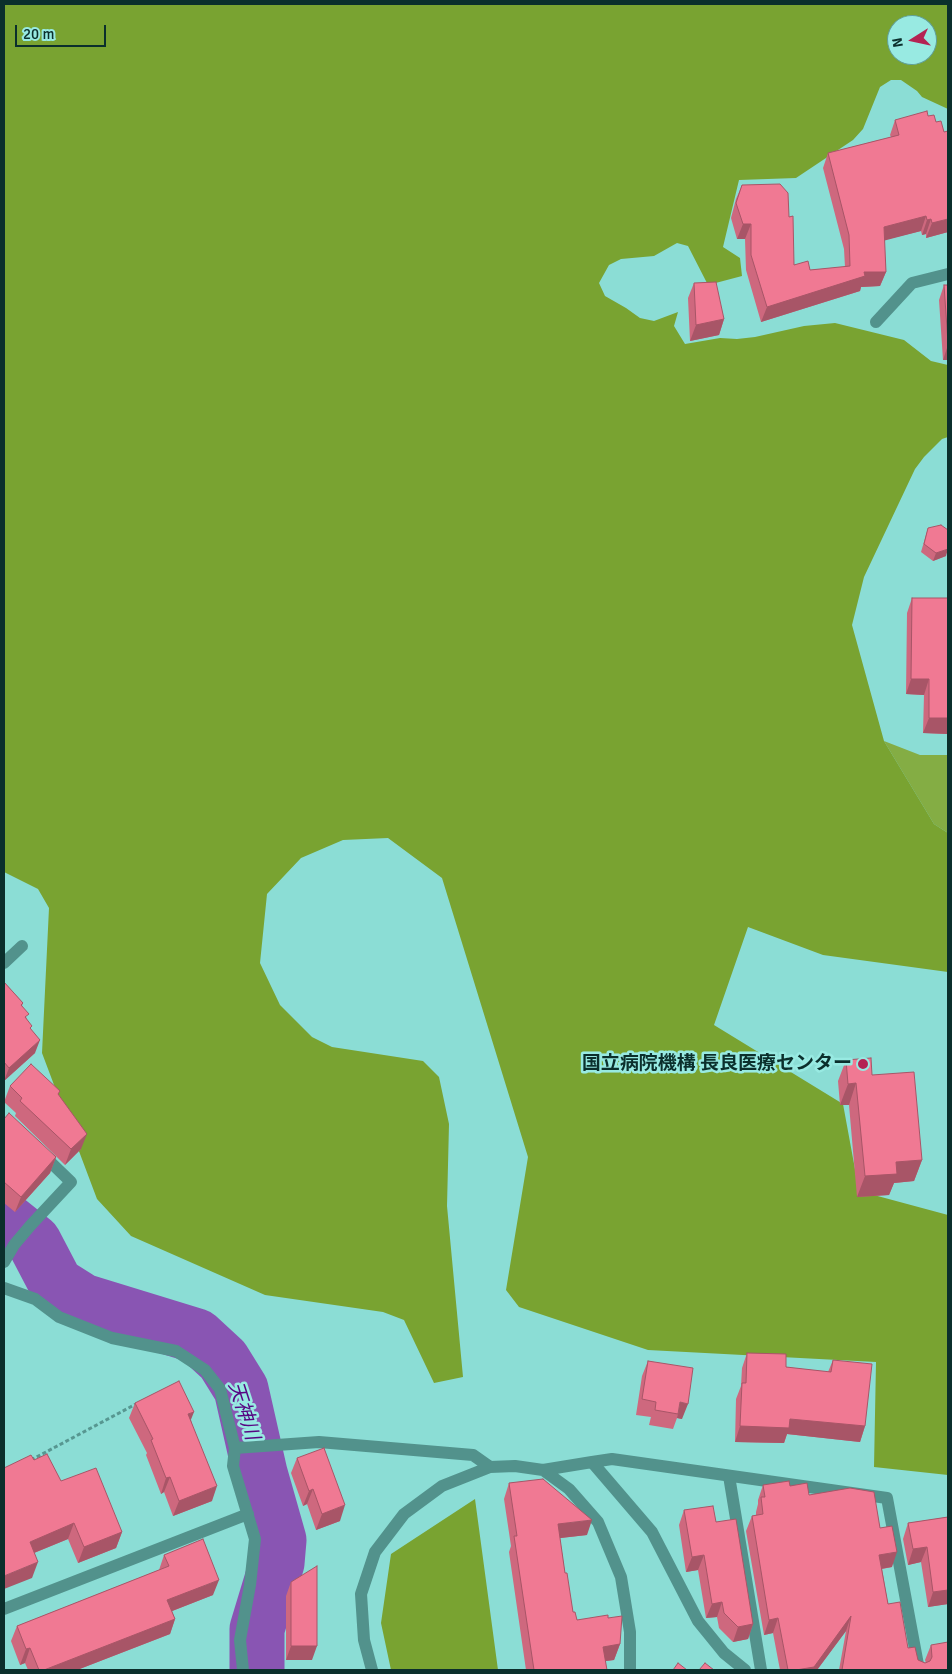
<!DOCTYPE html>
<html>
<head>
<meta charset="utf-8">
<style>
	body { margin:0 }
	#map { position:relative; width:952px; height:1674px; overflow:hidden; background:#8bddd5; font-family:Signika,sans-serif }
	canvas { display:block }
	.frame { position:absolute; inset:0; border:5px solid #0b2f2c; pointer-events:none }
	.north { position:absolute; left:887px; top:15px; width:50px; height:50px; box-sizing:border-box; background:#98eae2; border:1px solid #609f99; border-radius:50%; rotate:260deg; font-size:14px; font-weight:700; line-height:20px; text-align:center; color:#0b2f2c }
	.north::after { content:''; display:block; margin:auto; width:18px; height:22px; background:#b42353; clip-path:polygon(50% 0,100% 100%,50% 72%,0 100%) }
	.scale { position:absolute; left:15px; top:25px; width:91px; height:22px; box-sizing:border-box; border:2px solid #0b2f2c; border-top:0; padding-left:6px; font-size:15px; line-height:18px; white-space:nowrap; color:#0b2f2c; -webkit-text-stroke:4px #98eae2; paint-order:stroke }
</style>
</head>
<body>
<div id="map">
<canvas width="952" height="1674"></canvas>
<div class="frame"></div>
<div class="north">N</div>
<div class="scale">20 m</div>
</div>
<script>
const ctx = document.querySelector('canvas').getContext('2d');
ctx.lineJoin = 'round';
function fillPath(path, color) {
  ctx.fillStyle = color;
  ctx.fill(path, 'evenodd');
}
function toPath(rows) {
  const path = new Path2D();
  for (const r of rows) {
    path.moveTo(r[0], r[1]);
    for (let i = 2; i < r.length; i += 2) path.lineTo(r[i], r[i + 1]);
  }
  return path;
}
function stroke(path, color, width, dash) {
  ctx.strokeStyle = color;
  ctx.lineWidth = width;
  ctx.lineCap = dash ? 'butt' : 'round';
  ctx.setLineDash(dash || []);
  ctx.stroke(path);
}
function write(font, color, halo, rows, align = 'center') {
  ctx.font = font + ' Signika,"Noto Sans JP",sans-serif';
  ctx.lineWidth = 5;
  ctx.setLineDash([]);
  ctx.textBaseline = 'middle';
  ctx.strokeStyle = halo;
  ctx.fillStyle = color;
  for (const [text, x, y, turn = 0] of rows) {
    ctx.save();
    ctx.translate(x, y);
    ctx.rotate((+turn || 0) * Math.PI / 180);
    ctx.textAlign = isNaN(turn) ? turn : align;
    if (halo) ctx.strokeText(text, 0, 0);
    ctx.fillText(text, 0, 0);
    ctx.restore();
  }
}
const green = toPath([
	[884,741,920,755,948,755,948,833,934,824]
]);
const forest = toPath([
	[4,4,948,4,948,109,922,97,917,91,901,80,891,80,880,87,863,129,853,140,796,178,739,180,723,247,740,258,742,276,708,285,688,246,677,243,654,256,621,259,609,265,599,283,605,296,626,308,640,318,654,321,678,312,674,326,685,344,720,338,737,339,755,337,804,326,835,323,904,340,931,361,948,365,948,437,942,439,924,457,915,469,864,577,852,625,884,741,934,824,948,833,948,972,823,955,748,927,714,1025,843,1104,859,1191,948,1215,948,1475,874,1467,876,1362,648,1350,519,1307,506,1290,528,1157,442,878,388,838,343,840,301,858,267,894,260,963,280,1005,312,1037,332,1047,423,1061,439,1077,449,1124,447,1206,463,1377,434,1383,404,1320,383,1312,265,1295,131,1236,97,1199,42,1053,49,908,38,889,4,872],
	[897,25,927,25,927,55,897,55],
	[475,1499,498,1670,391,1670,381,1623,391,1554]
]);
const river = toPath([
	[4,1218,34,1242,56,1284,83,1301,197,1336,223,1360,241,1389,260,1473,279,1540,277,1563,257,1629,257,1670]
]);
const path = toPath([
	[31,1460,136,1404]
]);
const minor = toPath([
	[876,322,912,283,948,274],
	[4,963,22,946],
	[4,1262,14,1245,30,1226,71,1182,42,1154],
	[4,1288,35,1299,59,1317,112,1338,176,1351,205,1370,220,1389,235,1448,319,1442,473,1455,490,1467],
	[235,1448,233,1466,255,1539,250,1585,240,1640,243,1670],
	[592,1462,612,1459,887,1498,919,1670],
	[543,1470,592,1462,652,1532,698,1621,724,1653,745,1670],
	[729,1476,761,1670],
	[4,1609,248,1514],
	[372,1670,364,1640,361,1594,375,1552,404,1514,442,1486,490,1467,515,1466,543,1470,569,1489,598,1522,621,1577,630,1632,630,1670]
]);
const wall = toPath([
	[895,120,948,232,926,238,926,234,922,235,921,231,884,240,886,272,880,286,861,287,860,291,761,322,746,270,745,239,737,239,731,218,736,199,742,185,789,217,794,265,810,270,845,267,844,249,823,168,828,153,891,137,890,135],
	[694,283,724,319,719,335,690,341,688,298],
	[944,285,948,285,948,360,943,360,939,300],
	[928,528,946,556,933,561,921,552],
	[912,598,948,598,948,734,923,733,924,695,906,694,907,613],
	[4,982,23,1003,22,1006,31,1030,35,1053,4,1081],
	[846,1060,872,1075,922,1160,914,1181,894,1183,889,1195,857,1197,849,1105,840,1105,838,1081],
	[10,1086,59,1095,81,1149,65,1165,15,1116,16,1113,4,1102],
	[4,1119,56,1157,50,1173,15,1212,4,1203],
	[747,1353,786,1367,828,1372,833,1360,865,1426,860,1442,787,1434,784,1443,735,1442,736,1399,741,1386,742,1368],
	[648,1361,682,1419,677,1418,673,1429,649,1425,651,1417,636,1415,642,1376],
	[135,1403,191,1420,212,1501,173,1516,164,1492,161,1494,146,1455,147,1453,129,1418],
	[297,1458,340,1521,316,1530,307,1504,303,1506,291,1473],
	[34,1460,61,1481,122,1532,116,1548,78,1563,68,1539,34,1553,32,1578],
	[509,1483,587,1535,560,1538,565,1573,573,1612,577,1620,608,1618,620,1644,614,1660,605,1661,607,1670,526,1670,509,1552,511,1546,504,1499],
	[763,1485,790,1486,880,1528,892,1567,882,1569,888,1604,908,1648,918,1660,926,1663,925,1660,931,1645,948,1670,839,1670,846,1631,817,1670,780,1670,773,1633,764,1635,746,1531,752,1516,756,1515,756,1512,758,1504,758,1500],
	[684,1510,716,1522,753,1624,748,1639,733,1642,719,1628,717,1617,706,1618,698,1570,686,1572,679,1525],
	[948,1517,948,1604,928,1607,921,1562,908,1565,903,1539,908,1523],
	[164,1555,213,1595,172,1611,175,1619,170,1634,77,1670,28,1670,25,1663,20,1665,11,1641,17,1626,159,1570],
	[291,1582,312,1660,286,1660,286,1596]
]);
const shadedWall = toPath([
	[926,216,921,231,879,242,884,227],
	[931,219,926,234,922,235,927,220],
	[948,219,948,232,926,238,932,223],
	[743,224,751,224,745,239,737,239],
	[864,272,886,272,880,286,861,287,860,291,761,322,767,307],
	[724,319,719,335,690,341,696,325],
	[948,345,948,360,943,360],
	[948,549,946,556,933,561,936,553],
	[911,679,929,679,924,695,906,694],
	[929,718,948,718,948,734,923,733],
	[40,1040,35,1053,4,1081,9,1068],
	[856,1083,849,1105,840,1105,848,1084],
	[87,1134,81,1149,65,1165,71,1149],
	[56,1157,50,1173,15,1212,21,1197],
	[922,1160,914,1181,894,1183,889,1195,857,1197,865,1176,896,1162],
	[680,1402,688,1404,682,1419,677,1418,678,1414],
	[194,1412,188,1427,188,1414],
	[790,1419,865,1426,860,1442,787,1434,784,1443,735,1442,740,1426],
	[170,1477,164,1492,161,1494,166,1478],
	[217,1486,212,1501,173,1516,179,1501],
	[313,1489,307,1504,303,1506,309,1491],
	[345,1505,340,1521,316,1530,322,1514],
	[592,1520,587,1535,552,1539,558,1524],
	[74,1523,68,1539,24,1557,30,1542],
	[122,1532,116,1548,78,1563,84,1547],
	[927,1547,921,1562,908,1565,913,1549],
	[897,1552,892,1567,874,1570,879,1555],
	[704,1555,698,1570,686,1572,692,1557],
	[38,1562,32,1578,4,1589,4,1576],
	[219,1580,213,1595,162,1615,167,1600],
	[948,1590,948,1604,928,1607,933,1592],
	[722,1602,717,1617,706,1618,712,1604],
	[851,1616,846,1631,817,1670,796,1670],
	[778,1618,773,1633,764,1635,769,1620],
	[175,1619,170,1634,77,1670,44,1670],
	[753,1624,748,1639,733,1642,738,1627],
	[620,1644,614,1660,598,1662,603,1647],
	[291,1646,317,1646,312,1660,286,1660],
	[30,1648,25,1663,20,1665,26,1649]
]);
const building = toPath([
	[927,111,928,116,934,115,936,122,941,121,944,132,948,131,948,219,932,223,931,219,927,220,926,216,884,227,886,272,864,272,865,276,767,307,751,255,751,224,743,224,736,203,742,185,780,184,788,193,789,217,793,216,794,265,808,261,810,270,850,266,849,235,828,153,899,135,895,120,927,111],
	[716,282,724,319,696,325,694,283,716,282],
	[944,285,948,285,948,343,944,285],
	[941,525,948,530,948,549,936,553,924,544,928,528,941,525],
	[912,598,948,598,948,718,929,718,929,679,911,679,912,598],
	[4,982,23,1003,21,1005,29,1014,25,1017,32,1026,30,1028,40,1040,9,1068,4,1062,4,982],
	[871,1058,872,1075,914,1072,922,1160,896,1162,897,1174,865,1176,856,1083,848,1084,846,1060,871,1058],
	[31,1064,60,1091,58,1094,87,1134,71,1149,20,1101,22,1098,10,1086,31,1064],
	[9,1113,56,1157,21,1197,4,1182,4,1119,9,1113],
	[747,1353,786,1354,786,1367,831,1372,833,1360,872,1364,865,1426,790,1419,789,1428,740,1426,742,1383,746,1383,747,1353],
	[648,1361,693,1368,688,1404,680,1402,678,1414,655,1410,656,1402,642,1399,648,1361],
	[179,1381,194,1412,188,1414,217,1486,179,1501,170,1477,166,1478,151,1440,153,1439,135,1403,179,1381],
	[324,1448,345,1505,322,1514,313,1489,309,1491,297,1458,324,1448],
	[47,1454,61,1481,96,1468,122,1532,84,1547,74,1523,30,1542,38,1562,4,1576,4,1468,31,1455,34,1460,47,1454],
	[543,1479,592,1520,558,1524,565,1573,567,1573,573,1612,575,1612,577,1620,608,1615,608,1618,622,1616,620,1644,603,1647,607,1670,534,1670,514,1536,517,1536,509,1483,543,1479],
	[789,1481,790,1486,807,1483,809,1495,850,1488,874,1492,880,1528,892,1526,897,1552,879,1555,888,1604,900,1602,908,1648,915,1647,918,1660,925,1663,930,1661,932,1657,931,1645,948,1642,948,1670,842,1670,851,1616,814,1667,796,1670,788,1670,778,1618,769,1620,752,1516,763,1514,761,1497,765,1497,763,1485,789,1481],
	[713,1506,716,1522,736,1519,753,1624,738,1627,724,1613,722,1602,712,1604,704,1555,692,1557,684,1510,713,1506],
	[948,1517,948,1590,933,1592,927,1547,913,1549,908,1523,948,1517],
	[203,1539,219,1580,167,1600,175,1619,44,1670,39,1670,30,1648,26,1649,17,1626,169,1566,164,1555,203,1539],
	[317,1566,317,1646,291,1646,291,1582,317,1566],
	[678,1663,687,1670,673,1670,678,1663],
	[705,1663,714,1670,699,1670,705,1663]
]);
const markers = [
	[863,1064,6,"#b42353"]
];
const poiNames = [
	["国立病院機構 長良医療センター",852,1064]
];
const waterNames = [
	["天神川",243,1411,72]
];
fillPath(green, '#84ad44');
fillPath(forest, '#79a331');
stroke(river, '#8955b3', 55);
stroke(path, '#579791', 3, [4, 2.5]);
stroke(minor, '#52928c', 12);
fillPath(wall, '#ce687e');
fillPath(shadedWall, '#a85567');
fillPath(building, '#f07993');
stroke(building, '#a85567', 1);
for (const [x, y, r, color] of markers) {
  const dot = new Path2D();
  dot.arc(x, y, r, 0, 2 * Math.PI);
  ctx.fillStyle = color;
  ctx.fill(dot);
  stroke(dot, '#98eae2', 2);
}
write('bold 19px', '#0b2f2c', '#98eae2', poiNames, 'right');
write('italic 20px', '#570783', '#98eae2', waterNames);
</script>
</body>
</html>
